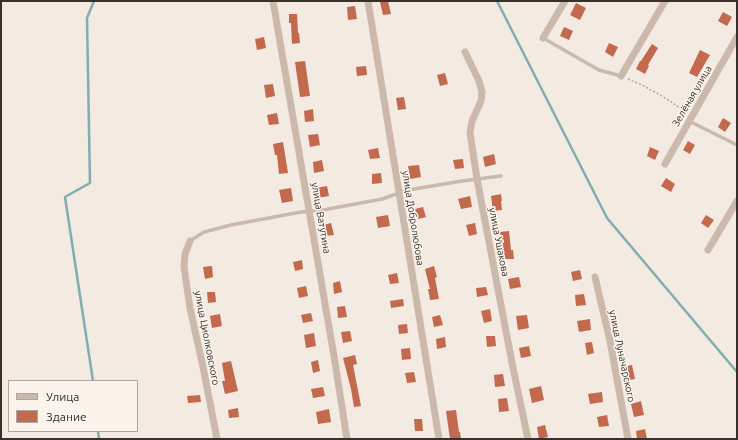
<!DOCTYPE html>
<html>
<head>
<meta charset="utf-8">
<style>
	body { margin:0 }
	#map { position:relative; width:738px; height:440px; overflow:hidden; background:#f3eae1; font-family:Ubuntu,sans-serif }
	canvas { display:block }
	.frame { position:absolute; inset:0; border:2px solid #3a2f2b; pointer-events:none }
	.legend { position:absolute; left:8px; top:380px; width:130px; height:52px; box-sizing:border-box; background:#faf4ed; border:1px solid #ada59f; margin:0; padding:5px 7px; list-style:none; font-size:12px; color:#3a2f2b }
	.legend li { display:flex; align-items:center; gap:8px; height:20px }
	.legend b { width:20px; border:1px solid #ada59f }
</style>
</head>
<body>
<div id="map">
<canvas width="738" height="440"></canvas>
<div class="frame"></div>
<ul class="legend">
<li><b style="height:5px;background:#cbbaac"></b>Улица</li>
<li><b style="height:11px;background:#c3694e"></b>Здание</li>
</ul>
</div>
<script>
const ctx = document.querySelector('canvas').getContext('2d');
ctx.lineJoin = 'round';
function toPath(rows) {
  const path = new Path2D();
  for (const r of rows) {
    path.moveTo(r[0], r[1]);
    for (let i = 2; i < r.length; i += 2) path.lineTo(r[i], r[i + 1]);
  }
  return path;
}
function stroke(path, color, width, dash) {
  ctx.strokeStyle = color;
  ctx.lineWidth = width;
  ctx.lineCap = dash ? 'butt' : 'round';
  ctx.setLineDash(dash || []);
  ctx.stroke(path);
}
function fillPath(path, color) {
  ctx.fillStyle = color;
  ctx.fill(path, 'evenodd');
}
function write(font, color, halo, rows, align = 'center') {
  ctx.font = font + ' Ubuntu,sans-serif';
  ctx.lineWidth = 3;
  ctx.setLineDash([]);
  ctx.textBaseline = 'middle';
  ctx.strokeStyle = halo;
  ctx.fillStyle = color;
  for (const [text, x, y, turn = 0] of rows) {
    ctx.save();
    ctx.translate(x, y);
    ctx.rotate((+turn || 0) * Math.PI / 180);
    ctx.textAlign = isNaN(turn) ? turn : align;
    if (halo) ctx.strokeText(text, 0, 0);
    ctx.fillText(text, 0, 0);
    ctx.restore();
  }
}
const stream = toPath([
	[497,1,607,218,737,372],
	[93,381,65,197,90,183,87,18,94,1],
	[98,431,99,439]
]);
const building = toPath([
	[386,1,388,1,391,14,383,15,380,2],
	[576,3,586,8,580,20,570,15],
	[355,6,357,19,348,20,347,7],
	[723,12,732,17,727,26,718,21],
	[289,14,297,14,298,33,299,33,300,43,292,44,291,23,289,23],
	[564,27,573,31,569,40,560,36],
	[264,37,266,48,257,50,255,39],
	[609,43,618,47,613,57,605,52],
	[652,44,658,48,648,65,649,66,645,74,636,69,640,61,641,61],
	[700,50,710,55,697,77,689,73],
	[305,61,310,96,300,97,295,62],
	[366,66,367,75,357,76,356,67],
	[445,73,448,84,440,86,437,75],
	[273,84,275,96,266,98,264,85],
	[404,97,406,109,398,110,396,98],
	[313,109,314,121,305,122,304,111],
	[277,113,279,124,269,125,267,115],
	[723,118,731,123,725,132,718,127],
	[318,134,320,145,310,147,308,135],
	[688,141,695,145,690,154,683,150],
	[283,142,288,173,279,174,277,155,275,155,273,144],
	[650,147,659,151,655,160,647,156],
	[378,148,380,158,370,159,368,150],
	[494,154,496,164,485,167,483,157],
	[463,159,464,168,455,169,453,160],
	[322,160,324,171,314,173,313,162],
	[419,165,421,177,410,179,408,166],
	[381,173,382,183,372,184,372,174],
	[666,178,675,184,671,192,661,186],
	[327,186,329,196,318,198,316,188],
	[291,188,293,201,282,203,279,190],
	[501,194,502,201,501,201,502,210,493,211,491,196],
	[470,196,472,207,461,209,458,199],
	[423,207,426,217,418,219,415,209],
	[388,215,390,226,378,228,376,217],
	[706,215,714,220,708,228,701,223],
	[331,223,334,235,325,236,323,225],
	[475,223,477,234,469,236,466,225],
	[509,231,511,250,513,250,514,259,504,259,502,240,501,240,500,232],
	[302,260,303,269,295,271,293,262],
	[212,266,213,277,205,279,203,267],
	[434,266,437,277,435,278,439,299,430,300,428,289,430,289,425,269],
	[580,270,582,279,573,281,571,272],
	[397,273,399,283,390,284,388,275],
	[519,277,521,287,510,289,508,279],
	[340,281,342,292,334,294,333,283],
	[306,286,308,296,299,298,297,288],
	[486,287,488,295,477,297,476,288],
	[207,292,215,292,216,302,208,303],
	[584,294,586,305,576,306,575,295],
	[403,299,404,306,391,308,390,301],
	[345,306,347,317,338,318,337,307],
	[490,309,492,321,484,323,481,311],
	[311,313,313,321,303,323,301,315],
	[220,314,222,326,212,328,210,316],
	[440,315,443,325,434,327,432,317],
	[527,315,529,328,518,330,516,316],
	[590,319,591,330,579,332,577,321],
	[407,324,408,333,399,334,398,325],
	[350,331,352,341,343,343,341,332],
	[314,333,316,346,306,348,304,335],
	[486,336,495,336,496,346,487,347],
	[445,337,446,347,437,349,436,339],
	[592,342,594,353,587,355,585,343],
	[529,346,531,356,521,358,519,348],
	[410,348,411,359,402,360,401,349],
	[355,355,357,364,353,365,361,406,354,407,351,389,343,358],
	[318,360,320,371,313,373,311,362],
	[231,361,238,391,225,394,222,381,225,381,222,363],
	[632,365,635,379,625,381,622,367],
	[414,372,416,382,407,383,405,373],
	[503,374,505,386,495,387,494,375],
	[541,386,544,400,532,403,529,389],
	[323,387,325,396,313,398,311,389],
	[602,392,603,402,590,404,588,394],
	[200,395,201,402,188,403,187,396],
	[507,398,509,411,499,412,498,399],
	[641,401,644,415,634,417,631,404],
	[238,408,239,417,229,418,228,410],
	[329,409,331,422,318,424,316,412],
	[456,410,459,432,460,432,461,439,450,439,446,411],
	[607,415,609,426,599,427,597,417],
	[414,419,422,419,423,431,415,431],
	[545,425,548,437,539,439,537,427],
	[645,429,647,439,637,439,636,431]
]);
const path = toPath([
	[628,79,644,86,667,99,686,112]
]);
const service = toPath([
	[543,38,599,70,621,76],
	[689,121,737,145],
	[190,241,204,232,231,225,301,212,323,210,382,199,408,190,462,181,501,176]
]);
const minor = toPath([
	[273,1,334,356,347,439],
	[368,1,439,439],
	[543,38,565,1],
	[465,52,479,81,482,92,481,101,472,121,470,133,477,179,513,368,528,439],
	[621,76,665,1],
	[665,164,737,37],
	[190,241,185,254,184,267,190,308,203,367,217,439],
	[708,250,737,201],
	[595,277,610,341,628,439]
]);
const streetNames = [
	["Зелёная улица",692,96,-60],
	["улица Ватутина",321,218,80],
	["улица Добролюбова",413,218,81],
	["улица Ушакова",499,242,79],
	["улица Циолковского",207,338,79],
	["улица Луначарского",622,356,78]
];
stroke(stream, '#80aeb0', 2.5);
fillPath(building, '#c3694e');
stroke(path, '#b7a496', 1.5, [2, 2]);
stroke(service, '#cbbaac', 3.5);
stroke(minor, '#cbbaac', 7);
write('10px', '#3a2f2b', '#faf4ed', streetNames);
</script>
</body>
</html>
